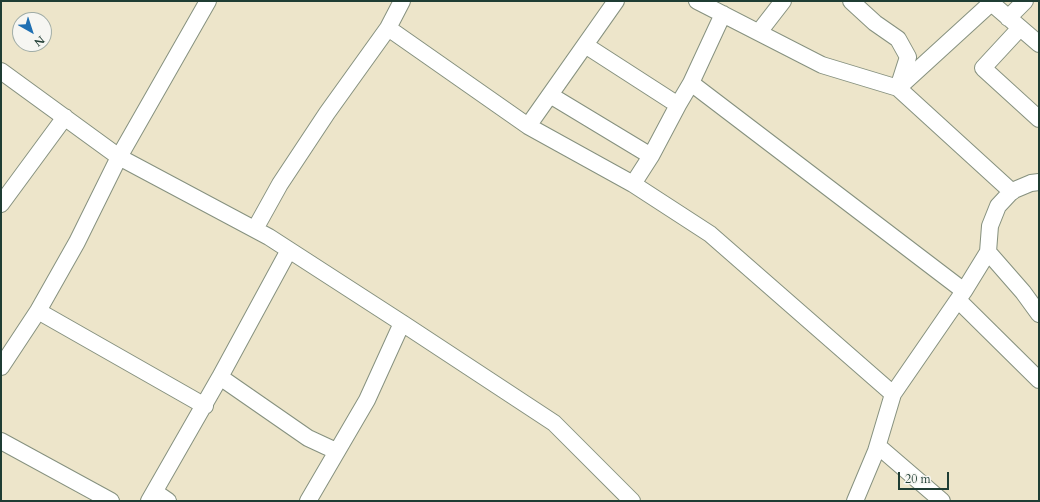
<!DOCTYPE html>
<html>
<head>
<meta charset="utf-8">
<style>
	body { margin:0 }
	#map { position:relative; width:1040px; height:502px; overflow:hidden; background:#ede5ca; font-family:Cardo,serif }
	canvas { display:block }
	.frame { position:absolute; inset:0; border:2px solid #1f3d34; pointer-events:none }
	.north { position:absolute; left:12px; top:12px; width:40px; height:40px; box-sizing:border-box; background:#f6f6f2; border:1px solid #a0aca6; border-radius:50%; rotate:141deg; font-size:11px; font-weight:700; line-height:16px; text-align:center; color:#1f3d34 }
	.north::after { content:''; display:block; margin:auto; width:14px; height:18px; background:#1f6fb2; clip-path:polygon(50% 0,100% 100%,50% 72%,0 100%) }
	.scale { position:absolute; left:898px; top:472px; width:51px; height:18px; box-sizing:border-box; border:2px solid #1f3d34; border-top:0; padding-left:5px; font-size:12px; line-height:14px; white-space:nowrap; color:#1f3d34; -webkit-text-stroke:3px #f6f6f2; paint-order:stroke }
</style>
</head>
<body>
<div id="map">
<canvas width="1040" height="502"></canvas>
<div class="frame"></div>
<div class="north">N</div>
<div class="scale">20 m</div>
</div>
<script>
const ctx = document.querySelector('canvas').getContext('2d');
ctx.lineJoin = 'round';
function toPath(rows) {
  const path = new Path2D();
  for (const r of rows) {
    path.moveTo(r[0], r[1]);
    for (let i = 2; i < r.length; i += 2) path.lineTo(r[i], r[i + 1]);
  }
  return path;
}
function stroke(path, color, width, dash) {
  ctx.strokeStyle = color;
  ctx.lineWidth = width;
  ctx.lineCap = dash ? 'butt' : 'round';
  ctx.setLineDash(dash || []);
  ctx.stroke(path);
}
const minor = toPath([
	[402,1,388,28,528,126,633,184,710,234,893,394,964,291,988,252],
	[697,1,822,65,898,88,991,3],
	[851,1,875,23,898,39,908,57,898,88,1012,192],
	[989,1,1039,44],
	[723,14,691,83,964,291],
	[1008,18,1025,1],
	[1020,28,983,68,1039,119],
	[759,32,783,1],
	[585,45,678,105,691,83],
	[1,71,119,157,269,237,402,323],
	[550,95,651,156,633,184],
	[528,126,616,1],
	[651,156,678,105],
	[1039,182,1031,183,1012,191,998,206,990,226,988,252,1023,292,1039,314],
	[1,204,65,117],
	[255,229,280,184,327,113,388,28],
	[289,250,220,377,308,438,336,451],
	[958,300,1039,380],
	[38,311,205,406],
	[1,367,38,311,77,242,119,157,208,1],
	[1,441,111,501],
	[878,446,942,501],
	[155,492,168,501],
	[149,501,220,377],
	[308,501,367,400,402,323,554,423,632,501],
	[855,501,876,451,893,394]
]);
stroke(minor, '#86917f', 18);
stroke(minor, '#fff', 16);
</script>
</body>
</html>
